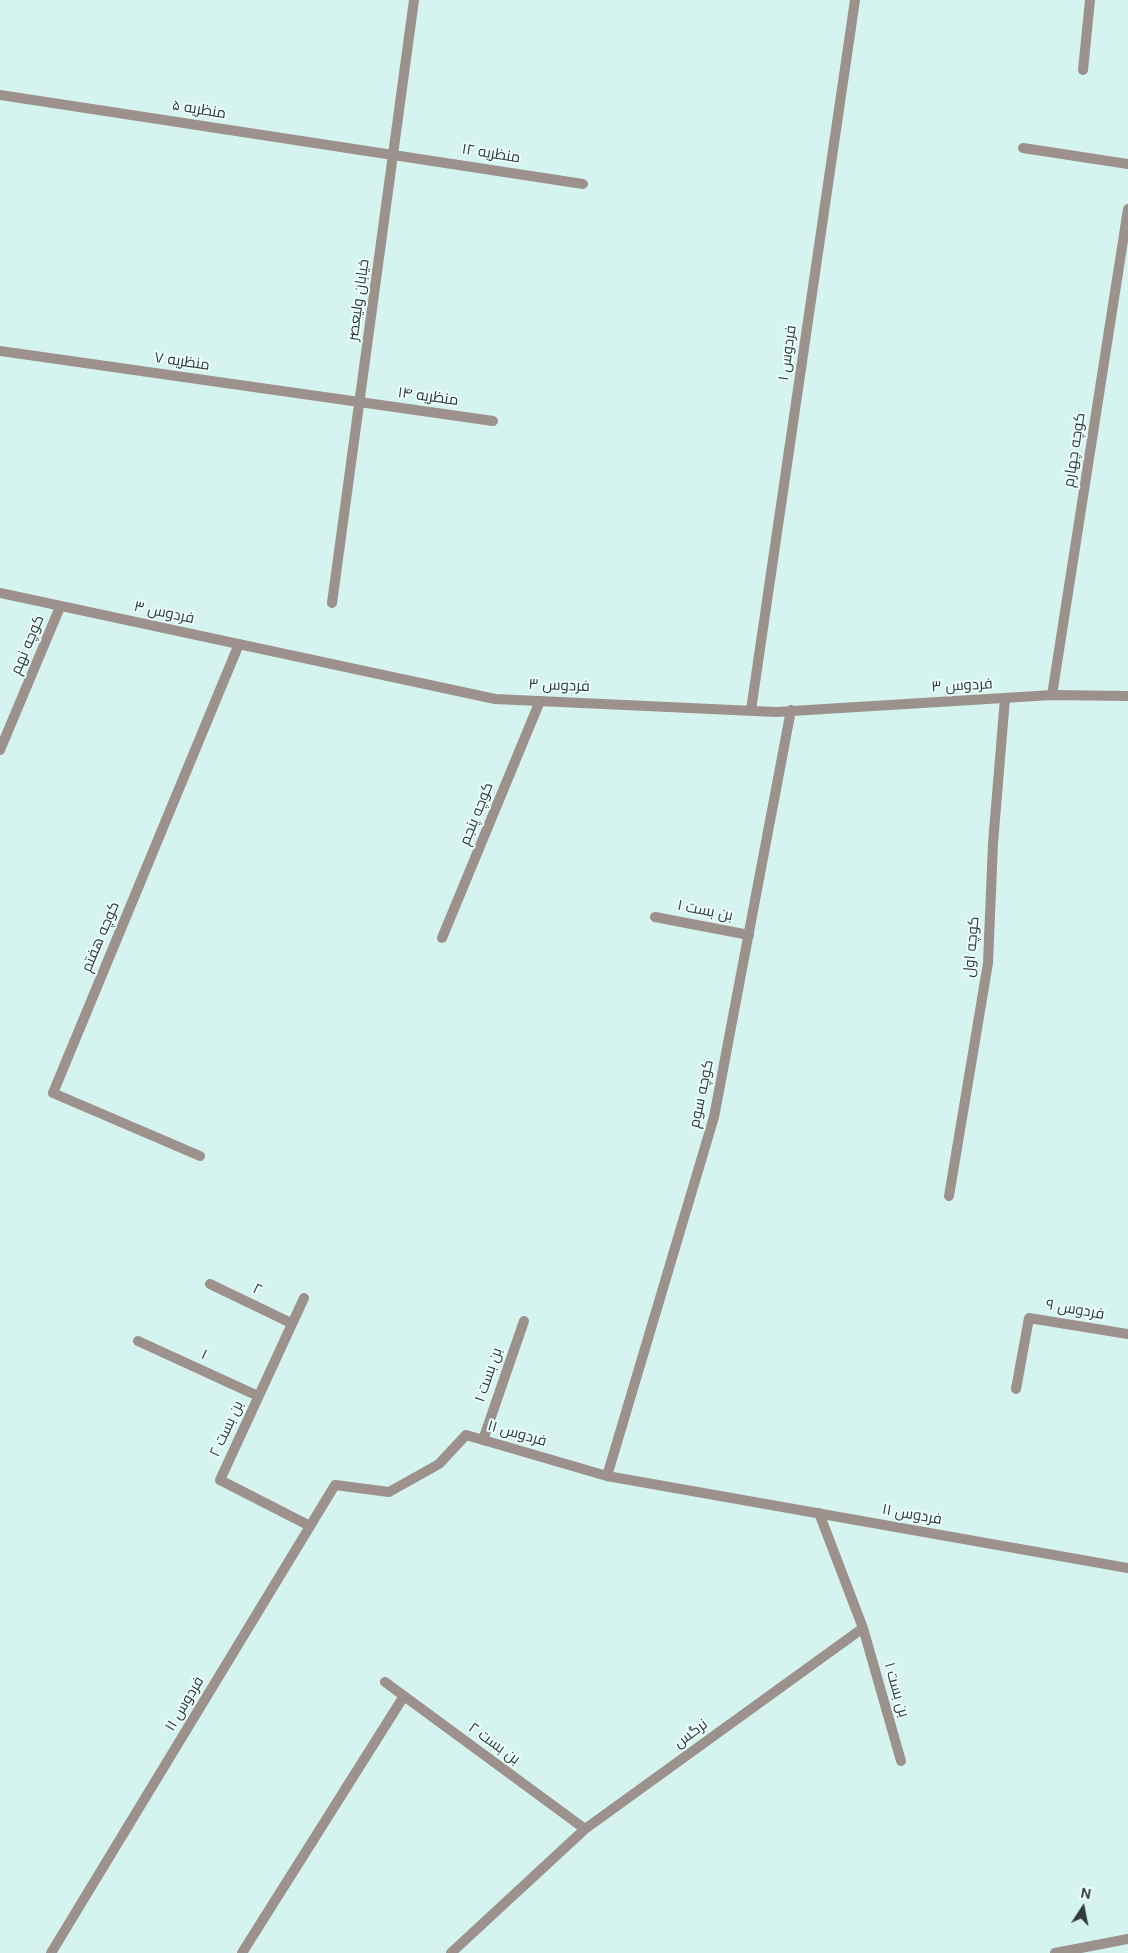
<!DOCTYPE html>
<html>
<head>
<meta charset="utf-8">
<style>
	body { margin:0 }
	#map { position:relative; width:1128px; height:1953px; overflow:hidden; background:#d5f4ef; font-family:"DM Sans",sans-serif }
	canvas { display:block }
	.north { position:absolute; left:1058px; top:1883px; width:50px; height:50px; -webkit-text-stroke:4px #ecfefb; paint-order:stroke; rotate:11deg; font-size:14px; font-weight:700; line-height:20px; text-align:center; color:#2f3b39 }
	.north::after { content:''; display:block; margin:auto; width:18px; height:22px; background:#2f3b39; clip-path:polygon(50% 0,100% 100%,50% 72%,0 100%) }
</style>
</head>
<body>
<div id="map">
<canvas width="1128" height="1953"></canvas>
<div class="north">N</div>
</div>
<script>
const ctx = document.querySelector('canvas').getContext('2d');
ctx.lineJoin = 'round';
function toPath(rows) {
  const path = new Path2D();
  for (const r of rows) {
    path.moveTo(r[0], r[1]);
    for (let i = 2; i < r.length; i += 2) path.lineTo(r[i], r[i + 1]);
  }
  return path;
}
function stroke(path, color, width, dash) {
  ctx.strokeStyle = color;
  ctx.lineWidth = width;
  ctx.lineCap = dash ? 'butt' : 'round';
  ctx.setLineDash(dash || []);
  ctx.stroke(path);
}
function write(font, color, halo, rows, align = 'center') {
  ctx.font = font + ' "DM Sans",Cairo,sans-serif';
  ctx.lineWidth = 4;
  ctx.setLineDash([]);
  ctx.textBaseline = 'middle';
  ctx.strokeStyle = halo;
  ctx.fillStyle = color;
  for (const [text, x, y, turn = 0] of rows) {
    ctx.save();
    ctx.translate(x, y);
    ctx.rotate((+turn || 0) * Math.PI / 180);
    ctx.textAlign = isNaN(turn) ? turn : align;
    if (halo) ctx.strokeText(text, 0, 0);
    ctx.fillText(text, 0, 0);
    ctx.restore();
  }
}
const service = toPath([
	[1083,70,1090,0],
	[0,95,583,184],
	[1023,148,1128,164],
	[0,351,493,421],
	[1052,695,1128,209],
	[0,750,60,607],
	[655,917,749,935],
	[442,938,540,701],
	[200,1156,53,1093,239,644],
	[949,1196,988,963,993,843,1005,698],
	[210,1284,291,1323],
	[304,1298,220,1480,310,1526],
	[138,1341,258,1396],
	[1016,1389,1029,1318,1128,1334],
	[483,1440,524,1321],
	[863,1628,901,1761],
	[385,1682,585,1829],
	[242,1953,404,1696],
	[451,1953,585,1829,863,1628,819,1513],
	[1055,1953,1128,1939]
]);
const minor = toPath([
	[0,593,495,699,776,712,1052,695,1128,696],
	[332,603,414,0],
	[751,710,855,0],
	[607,1476,714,1117,791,710],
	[51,1953,335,1485,389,1492,439,1464,466,1435,607,1476,1128,1568]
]);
const streetNames = [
	["منظریه ۵",199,110,9],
	["منظریه ۱۲",491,154,9],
	["خیابان ولیعصر",359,300,-82],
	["فردوس ۱",788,353,-82],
	["منظریه ۷",182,362,8],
	["منظریه ۱۴",428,397,8],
	["کوچه چهارم",1075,450,-81],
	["فردوس ۳",164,613,12],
	["کوچه نهم",28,645,-67],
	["فردوس ۳",559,686,2],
	["فردوس ۳",962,686,-3],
	["کوچه پنجم",477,814,-68],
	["بن بست ۱",705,911,11],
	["کوچه هفتم",101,937,-67],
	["کوچه اول",972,947,-85],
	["کوچه سوم",702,1094,-78],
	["۲",257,1290,26],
	["فردوس ۹",1075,1310,10],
	["۱",204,1355,24],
	["بن بست ۱",489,1375,-71],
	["بن بست ۲",227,1429,-65],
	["فردوس ۱۱",517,1434,16],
	["فردوس ۱۱",912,1515,10],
	["بن بست ۱",896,1690,74],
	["فردوس ۱۱",185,1704,-59],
	["نرگس",691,1734,-36],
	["بن بست ۲",494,1744,36]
];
stroke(service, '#9c918c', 10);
stroke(minor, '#9c918c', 10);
write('15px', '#2f3b39', '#ecfefb', streetNames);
</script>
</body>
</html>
